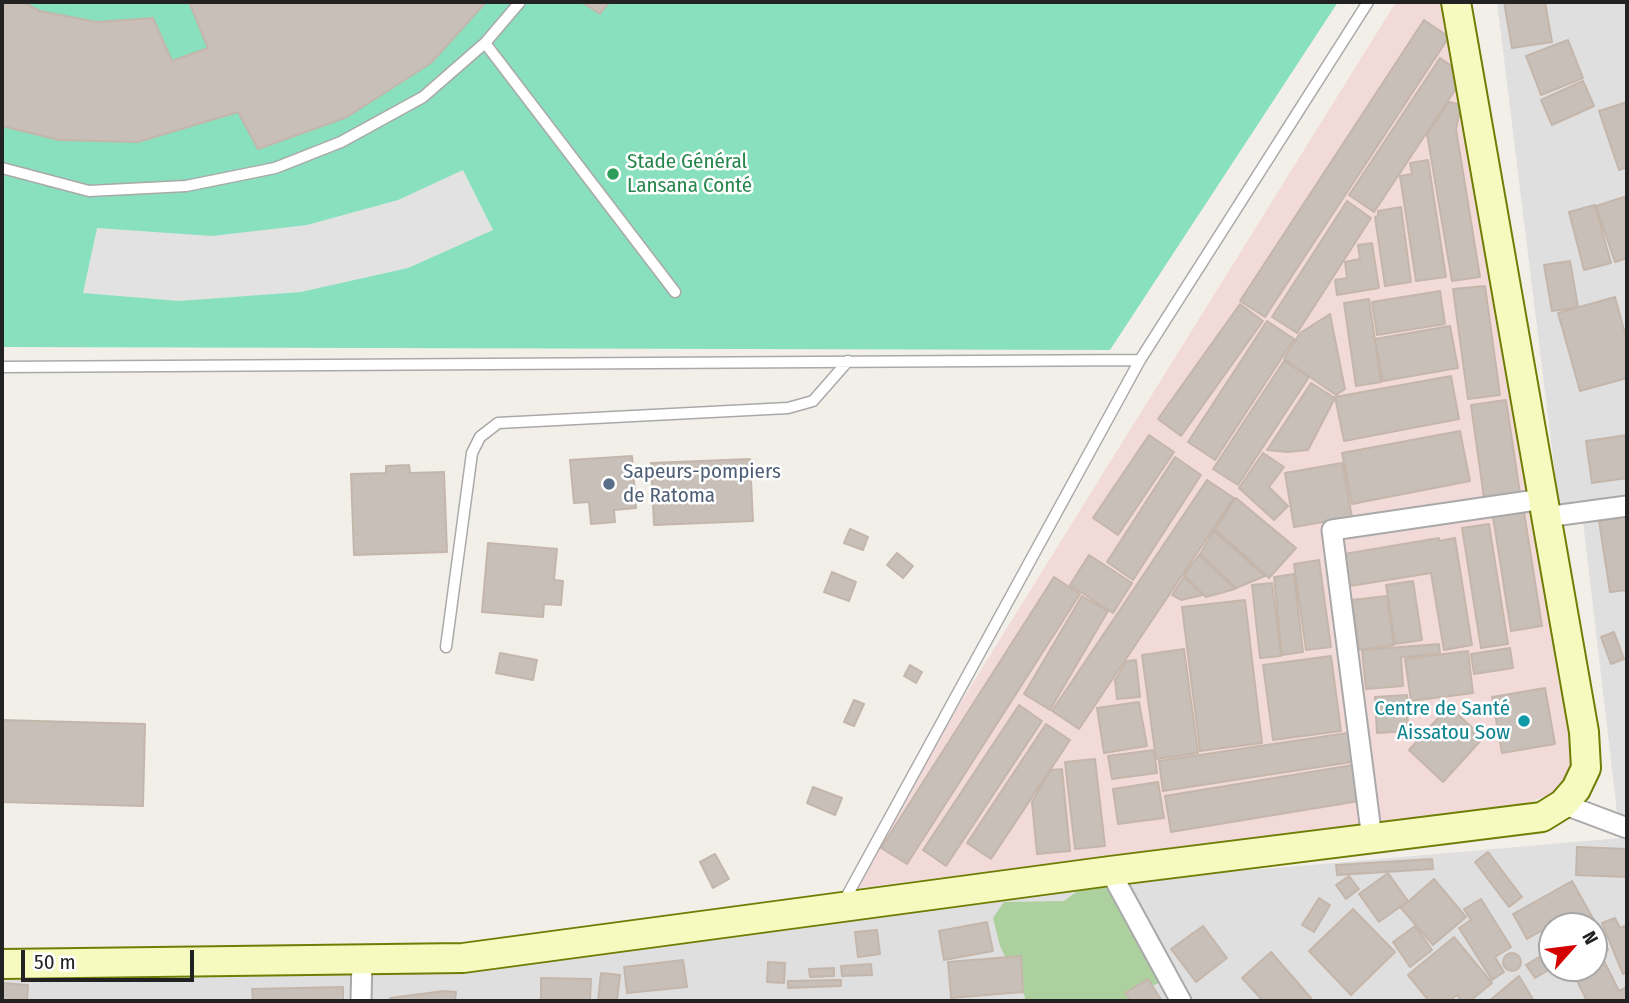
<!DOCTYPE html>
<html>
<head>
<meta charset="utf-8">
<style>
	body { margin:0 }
	#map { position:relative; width:1629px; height:1003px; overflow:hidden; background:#f2efe9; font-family:"Fira Sans Condensed",sans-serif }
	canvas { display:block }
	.frame { position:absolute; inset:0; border:4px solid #222; pointer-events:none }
	.north { position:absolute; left:1538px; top:912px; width:70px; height:70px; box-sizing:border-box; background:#fff; border:2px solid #a7a7a7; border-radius:50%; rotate:62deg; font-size:19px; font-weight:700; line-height:28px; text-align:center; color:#222 }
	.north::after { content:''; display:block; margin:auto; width:24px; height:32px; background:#d40000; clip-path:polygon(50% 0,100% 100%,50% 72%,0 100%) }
	.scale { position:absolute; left:21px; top:950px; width:173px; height:32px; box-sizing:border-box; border:4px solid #222; border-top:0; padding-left:9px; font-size:21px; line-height:24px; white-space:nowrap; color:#222; -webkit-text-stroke:5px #fff; paint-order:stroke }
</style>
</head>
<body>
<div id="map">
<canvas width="1629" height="1003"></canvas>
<div class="frame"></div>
<div class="north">N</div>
<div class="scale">50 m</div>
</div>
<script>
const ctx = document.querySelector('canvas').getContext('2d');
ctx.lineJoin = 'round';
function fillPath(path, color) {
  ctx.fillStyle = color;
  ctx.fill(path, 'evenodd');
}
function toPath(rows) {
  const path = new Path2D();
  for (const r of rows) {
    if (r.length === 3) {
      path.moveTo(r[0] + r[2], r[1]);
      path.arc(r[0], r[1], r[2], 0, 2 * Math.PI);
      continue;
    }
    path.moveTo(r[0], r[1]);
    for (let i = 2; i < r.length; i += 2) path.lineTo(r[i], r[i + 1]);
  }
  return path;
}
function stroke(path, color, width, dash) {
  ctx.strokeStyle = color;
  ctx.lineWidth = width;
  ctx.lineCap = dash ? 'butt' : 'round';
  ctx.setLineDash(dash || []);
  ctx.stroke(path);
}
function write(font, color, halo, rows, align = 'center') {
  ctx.font = font + ' "Fira Sans Condensed",sans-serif';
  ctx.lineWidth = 5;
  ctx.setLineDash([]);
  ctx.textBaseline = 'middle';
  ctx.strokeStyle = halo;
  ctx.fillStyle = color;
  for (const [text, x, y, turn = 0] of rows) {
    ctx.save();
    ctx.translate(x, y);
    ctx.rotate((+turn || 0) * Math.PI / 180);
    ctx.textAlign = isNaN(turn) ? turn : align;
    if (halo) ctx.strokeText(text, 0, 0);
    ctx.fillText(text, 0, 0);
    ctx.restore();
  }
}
const residential = toPath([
	[1497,2,1627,2,1627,497,1559,506],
	[1627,511,1627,1001,2,1001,2,956,477,952,850,905,1620,838,1583,521],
	[1552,926,1594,926,1594,968,1552,968]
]);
const commercial = toPath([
	[1396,2,1449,2,1573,759,1561,790,1527,803,844,890]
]);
const forest = toPath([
	[1087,884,1127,893,1168,978,1139,993,1133,1001,1024,1001,1025,997,1000,946,993,918,1004,902,1064,901]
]);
const pitch = toPath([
	[2,2,1338,2,1110,350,2,347]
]);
const parking = toPath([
	[463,170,493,230,408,268,301,292,179,301,83,293,97,228,212,236,307,225,398,200]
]);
const building = toPath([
	[2,2,22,2,40,11,97,22,153,18,172,61,208,48,190,4,193,2,486,2,431,63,347,117,258,149,238,112,138,142,59,140,2,126,2,2],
	[582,2,609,2,600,14,582,2],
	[1504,2,1545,2,1552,42,1512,48,1504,2],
	[1424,20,1449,37,1265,317,1240,301,1424,20],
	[1568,40,1583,78,1541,95,1526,56,1568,40],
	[1440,58,1465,75,1374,212,1349,195,1440,58],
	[1583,81,1594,106,1552,125,1541,100,1583,81],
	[1449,102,1461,105,1456,129,1480,277,1452,281,1427,134,1449,102],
	[1627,102,1627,167,1619,170,1599,111,1627,102],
	[1428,160,1446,277,1416,281,1400,176,1412,174,1410,163,1428,160],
	[1624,197,1627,208,1627,258,1615,262,1596,206,1624,197],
	[1347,201,1371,218,1297,333,1272,317,1347,201],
	[1595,205,1611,263,1584,270,1569,212,1595,205],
	[1401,207,1411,282,1385,286,1375,217,1378,216,1378,211,1401,207],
	[1372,243,1379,288,1337,295,1335,280,1347,278,1345,262,1360,259,1358,245,1372,243],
	[1570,261,1578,307,1552,311,1544,265,1570,261],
	[1485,286,1500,395,1468,399,1453,289,1485,286],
	[1440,291,1445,324,1377,335,1372,302,1440,291],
	[1615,297,1627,341,1627,378,1580,391,1558,313,1615,297],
	[1369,299,1381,382,1356,386,1344,303,1369,299],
	[1240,304,1263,321,1181,436,1158,419,1240,304],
	[1330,314,1345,389,1336,395,1284,359,1300,333,1330,314],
	[1267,321,1294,339,1215,460,1188,442,1267,321],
	[1450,326,1458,368,1383,381,1375,339,1450,326],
	[1284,361,1309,377,1238,485,1213,469,1284,361],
	[1451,376,1459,419,1344,441,1335,397,1451,376],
	[1311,383,1335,398,1308,450,1287,452,1267,450,1311,383],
	[1506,400,1520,493,1484,498,1471,405,1506,400],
	[1460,431,1470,481,1352,504,1342,453,1460,431],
	[1149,435,1174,452,1118,535,1093,518,1149,435],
	[1627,435,1627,478,1592,483,1586,441,1627,435],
	[1263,453,1284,467,1269,487,1288,506,1274,520,1239,488,1263,453],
	[632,456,636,508,614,510,615,522,591,524,589,502,574,503,570,460,632,456],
	[1175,457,1201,475,1133,580,1107,562,1175,457],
	[750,459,753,521,654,525,651,463,750,459],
	[1342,463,1352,517,1294,527,1285,473,1342,463],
	[409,465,410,473,444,472,447,552,354,555,351,474,386,473,386,466,409,465],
	[1207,480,1234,498,1079,729,1052,711,1207,480],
	[1236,498,1296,548,1269,578,1215,529,1236,498],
	[1524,512,1542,626,1511,631,1493,517,1524,512],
	[1627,517,1627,590,1610,592,1599,521,1627,517],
	[1489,524,1508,644,1481,648,1462,528,1489,524],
	[850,529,868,537,863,550,844,543,850,529],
	[1214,531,1265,576,1236,588,1200,554,1214,531],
	[1439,538,1439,541,1455,538,1472,645,1444,650,1431,573,1350,586,1344,554,1439,538],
	[488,543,557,549,554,580,563,581,561,605,544,604,543,617,482,612,488,543],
	[897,553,913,566,903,578,887,565,897,553],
	[1089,555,1132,583,1113,613,1070,585,1089,555],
	[1199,555,1235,589,1206,597,1184,575,1199,555],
	[1319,560,1331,647,1306,650,1294,564,1319,560],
	[832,572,856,582,849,601,824,592,832,572],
	[1294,574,1303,652,1282,655,1274,577,1294,574],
	[1054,577,1080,594,907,864,881,848,1054,577],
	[1184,577,1203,595,1181,600,1172,595,1184,577],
	[1413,581,1422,640,1395,644,1386,585,1413,581],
	[1272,583,1281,656,1260,658,1252,585,1272,583],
	[1082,596,1108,611,1050,710,1024,694,1082,596],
	[1387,596,1394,645,1359,650,1352,600,1387,596],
	[1245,600,1262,743,1200,751,1182,607,1245,600],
	[1614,632,1624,659,1611,664,1601,637,1614,632],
	[1439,644,1440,654,1401,657,1403,686,1366,689,1362,650,1439,644],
	[1510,648,1513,668,1474,674,1471,654,1510,648],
	[1184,649,1198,753,1156,759,1142,655,1184,649],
	[1468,651,1473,693,1411,701,1405,659,1468,651],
	[500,653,537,660,533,680,496,673,500,653],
	[1331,656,1341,731,1273,740,1263,665,1331,656],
	[1136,660,1140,697,1117,699,1115,680,1127,661,1136,660],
	[910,665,922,672,916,683,904,676,910,665],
	[1545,688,1555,744,1502,753,1492,697,1545,688],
	[1407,695,1408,731,1377,733,1375,697,1407,695],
	[854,700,864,704,854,726,844,722,854,700],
	[1139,702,1147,746,1104,753,1097,708,1139,702],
	[1019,705,1042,721,946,866,923,850,1019,705],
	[1449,706,1483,738,1443,782,1409,750,1449,706],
	[2,720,145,724,143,806,2,802,2,720],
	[1046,724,1070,740,991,859,967,843,1046,724],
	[1354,732,1358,761,1163,791,1159,761,1354,732],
	[1154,750,1157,773,1112,779,1108,756,1154,750],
	[1095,759,1105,846,1075,849,1065,762,1095,759],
	[1353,765,1359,801,1171,832,1165,796,1353,765],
	[1062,769,1070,851,1037,854,1032,802,1051,770,1062,769],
	[1158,782,1164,818,1118,824,1113,789,1158,782],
	[813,787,842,798,835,815,807,803,813,787],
	[1577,847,1627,849,1627,877,1576,875,1577,847],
	[1488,852,1522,897,1509,907,1475,862,1488,852],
	[715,854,729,879,713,888,700,862,715,854],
	[1432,859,1433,869,1337,875,1336,865,1432,859],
	[1388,873,1408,901,1379,922,1359,894,1388,873],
	[1349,876,1359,889,1346,899,1336,885,1349,876],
	[1434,879,1466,917,1433,945,1401,908,1434,879],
	[1572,881,1594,920,1583,926,1552,926,1552,943,1548,945,1541,931,1527,939,1513,914,1572,881],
	[1319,898,1330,905,1314,932,1302,925,1319,898],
	[1481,899,1511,947,1495,957,1504,972,1492,980,1459,928,1471,920,1464,909,1481,899],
	[1353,909,1395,952,1351,995,1309,951,1353,909],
	[1615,918,1620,928,1627,925,1627,972,1623,974,1602,923,1615,918],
	[987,922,993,951,944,960,939,931,987,922],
	[1203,926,1227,958,1196,982,1171,949,1203,926],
	[1415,926,1432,950,1410,967,1393,942,1415,926],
	[1596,929,1608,950,1594,957,1594,930,1596,929],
	[877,930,880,954,858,957,855,932,877,930],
	[1454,937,1492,983,1470,1001,1462,1001,1457,995,1449,1001,1429,1001,1408,975,1454,937],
	[1552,949,1552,968,1535,978,1526,965,1552,949],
	[1271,952,1311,998,1308,1001,1263,1001,1242,978,1271,952],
	[1512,962,9],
	[1021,956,1023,992,951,998,948,962,1021,956],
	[683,960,687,987,627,993,624,967,683,960],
	[1604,961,1619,991,1627,987,1627,1001,1587,1001,1574,975,1594,968,1594,966,1604,961],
	[768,962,785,963,784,983,767,982,768,962],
	[871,964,872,975,842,976,841,966,871,964],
	[834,968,834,976,810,977,809,969,834,968],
	[601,973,620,975,617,1001,598,1001,601,973],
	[1519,976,1534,1001,1489,1001,1519,976],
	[541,978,591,979,590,1001,541,1001,541,978],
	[1148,979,1162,1001,1131,1001,1125,993,1148,979],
	[841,980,841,986,788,988,788,981,841,980],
	[2,983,28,985,27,1001,2,1001,2,983],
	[343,987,343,1001,253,1001,252,989,343,987],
	[444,991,456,992,455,1001,385,1001,390,1000,390,998,444,991]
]);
const lane = toPath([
	[485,43,675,292],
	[2,168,89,191,186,186,275,168,341,142,423,97,485,43,520,2],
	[2,367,1140,360,1368,2],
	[446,647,472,453,480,437,498,423,788,408,813,401,848,361],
	[843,903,1140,360]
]);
const street = toPath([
	[1546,517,1627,506],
	[1563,804,1627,828],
	[1372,839,1332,530,1543,499],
	[1110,871,1181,1001],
	[361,1001,362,959]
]);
const secondary = toPath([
	[2,964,463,958,1110,871,1542,817,1563,804,1576,789,1586,768,1584,732,1456,2]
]);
const markers = [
	[613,174,7,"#2e9e5b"],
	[609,484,7,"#5c6f8a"],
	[1524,721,7,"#0f9aa8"]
];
const leisureNames = [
	["Stade Général",627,162],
	["Lansana Conté",627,186]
];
const serviceNames = [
	["Sapeurs-pompiers",623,472],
	["de Ratoma",623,496]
];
const cultureNames = [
	["Centre de Santé",1510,709],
	["Aissatou Sow",1510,733]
];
fillPath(residential, '#e0dfdf');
fillPath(commercial, '#f2dad9');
fillPath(forest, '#add19e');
fillPath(pitch, '#88e0be');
fillPath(parking, '#e2e2e2');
fillPath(building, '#c7bfb8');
stroke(building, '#c4b6ab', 2);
stroke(lane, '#a9a9a9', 13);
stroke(street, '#a9a9a9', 23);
stroke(secondary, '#707d05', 32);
stroke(lane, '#fff', 10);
stroke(street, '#fff', 19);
stroke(secondary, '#f7fabf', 28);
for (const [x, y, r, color] of markers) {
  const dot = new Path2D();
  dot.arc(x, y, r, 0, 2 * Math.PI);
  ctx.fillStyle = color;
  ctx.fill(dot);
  stroke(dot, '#fff', 2.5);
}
write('21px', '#27864d', '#fff', leisureNames, 'left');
write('21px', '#4e5e75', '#fff', serviceNames, 'left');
write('21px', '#0d838f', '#fff', cultureNames, 'right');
</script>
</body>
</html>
